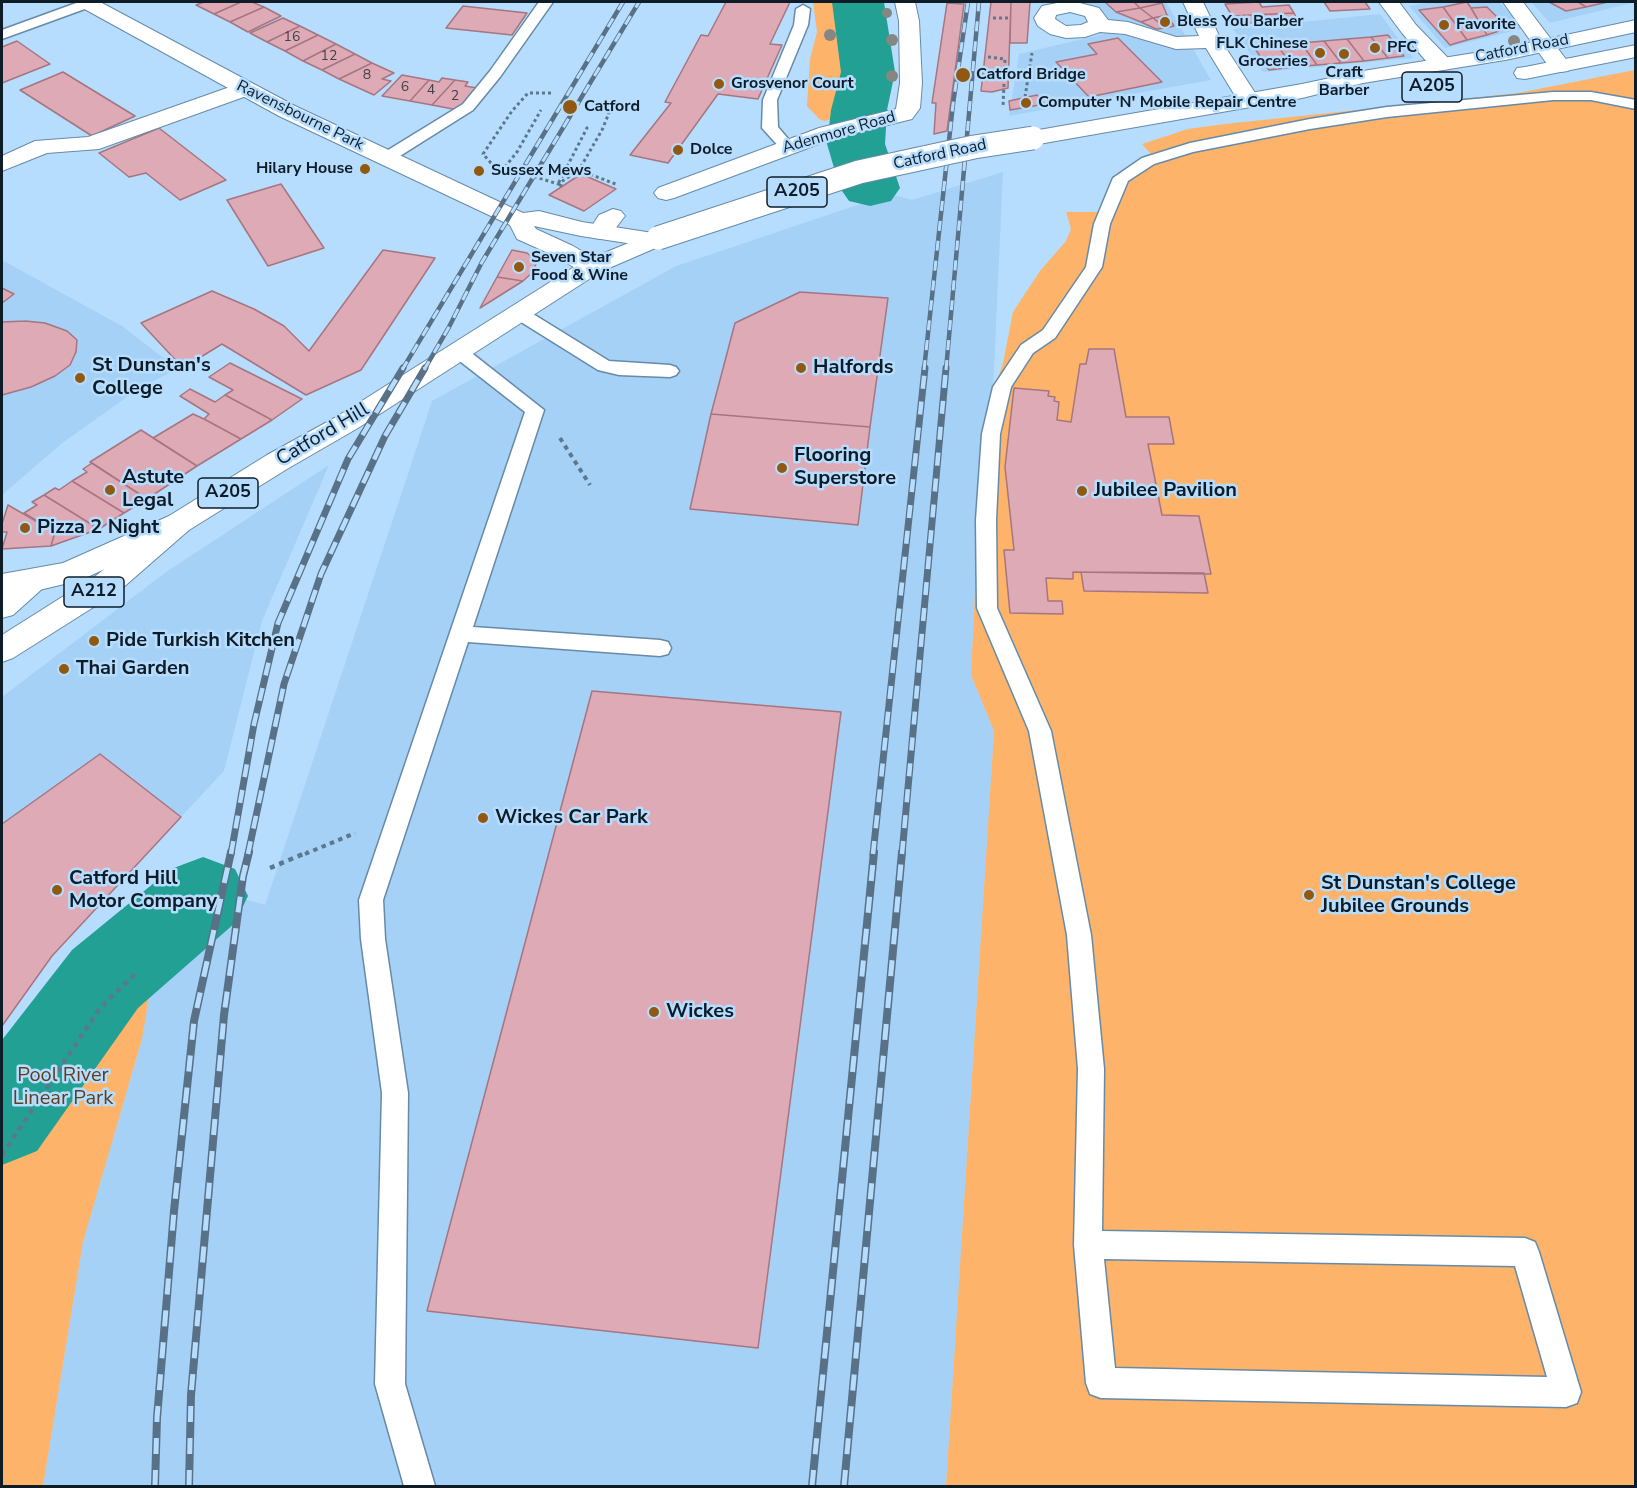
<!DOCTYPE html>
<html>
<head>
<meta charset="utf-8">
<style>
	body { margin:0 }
	#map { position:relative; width:1637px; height:1488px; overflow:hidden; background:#b7ddfe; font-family:"Nunito Sans",sans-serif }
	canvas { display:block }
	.frame { position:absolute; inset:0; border:3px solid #0e1c28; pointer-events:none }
</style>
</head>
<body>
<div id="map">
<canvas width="1637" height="1488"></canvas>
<div class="frame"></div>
</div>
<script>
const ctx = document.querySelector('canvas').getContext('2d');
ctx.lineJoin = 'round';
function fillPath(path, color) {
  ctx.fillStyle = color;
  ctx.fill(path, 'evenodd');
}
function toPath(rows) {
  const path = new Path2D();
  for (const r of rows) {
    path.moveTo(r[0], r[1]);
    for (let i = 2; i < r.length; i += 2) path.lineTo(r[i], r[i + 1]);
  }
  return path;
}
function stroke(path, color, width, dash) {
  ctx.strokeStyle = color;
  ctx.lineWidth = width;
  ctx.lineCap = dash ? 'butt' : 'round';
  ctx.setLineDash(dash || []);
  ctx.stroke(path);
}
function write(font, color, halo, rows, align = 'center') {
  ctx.font = font + ' "Nunito Sans",sans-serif';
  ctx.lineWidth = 5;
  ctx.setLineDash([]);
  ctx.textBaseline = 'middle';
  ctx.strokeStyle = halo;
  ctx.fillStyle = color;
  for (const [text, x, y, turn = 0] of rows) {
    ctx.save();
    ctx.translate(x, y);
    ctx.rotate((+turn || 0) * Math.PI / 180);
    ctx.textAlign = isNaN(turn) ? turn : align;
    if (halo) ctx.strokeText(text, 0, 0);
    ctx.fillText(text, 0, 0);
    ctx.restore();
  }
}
const built = toPath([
	[1085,2,1166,2,1211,80,1009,116,1019,54,1104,34],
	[1430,2,1499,2,1525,28,1445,48,1409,6],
	[1531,2,1636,2,1550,23],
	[1380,14,1413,58,1263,72,1233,29],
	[1003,172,993,391,987,410,981,467,971,675,994,731,946,1486,43,1486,83,1242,142,1039,169,877,265,905,432,401,676,266,890,194,912,200],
	[2,260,122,326,178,369,141,387,61,444,2,495],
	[329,465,262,621,224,771,181,817,99,754,2,824,2,697,166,572]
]);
const green = toPath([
	[813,2,843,2,848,34,843,104,847,115,825,121,819,119,807,106,810,59,817,32],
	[1635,70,1635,1486,946,1486,994,731,971,675,981,467,987,410,1003,363,1013,312,1040,271,1066,241,1071,229,1066,212,1100,212,1111,187,1134,165,1151,154,1142,144,1188,129,1225,124,1518,93],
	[169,877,142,1039,83,1242,43,1486,2,1486,2,1064,82,969]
]);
const river = toPath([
	[832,2,884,2,895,72,887,110,885,144,900,188,891,201,870,206,849,201,840,188,827,144,831,110,841,72,832,2],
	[203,857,235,869,248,896,235,923,138,1008,37,1151,2,1165,2,1040,72,950,171,869,203,857]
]);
const building = toPath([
	[204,2,241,2,214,14,196,5,204,2],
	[241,2,252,2,264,7,230,22,214,14,241,2],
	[726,2,790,2,770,44,782,45,758,99,718,94,668,163,630,155,671,103,665,102,701,35,708,36,726,2],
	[991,2,1011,2,1008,88,992,92,981,91,991,2],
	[1011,2,1030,2,1027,43,1010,43,1011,2],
	[1105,2,1134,2,1140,8,1116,12,1105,2],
	[1134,2,1161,2,1162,3,1140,8,1134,2],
	[1259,2,1262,7,1289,5,1294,13,1232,16,1225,4,1259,2],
	[1324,2,1365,2,1370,9,1330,11,1324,2],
	[1467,2,1471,8,1487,35,1467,40,1443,7,1467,2],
	[1549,2,1578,2,1586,7,1566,11,1549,2],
	[1578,2,1608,2,1586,7,1578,2],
	[947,3,964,4,947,131,934,134,936,103,932,103,947,3],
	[1162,3,1167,15,1153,18,1140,8,1162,3],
	[463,6,527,13,512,35,446,28,463,6],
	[264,7,281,16,248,32,230,22,264,7],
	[1443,7,1467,40,1450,45,1419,10,1443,7],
	[1487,7,1508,28,1487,35,1471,8,1487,7],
	[1140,8,1153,18,1141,22,1116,12,1140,8],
	[1294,13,1297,19,1237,24,1232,16,1294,13],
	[1167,15,1174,26,1166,28,1153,18,1167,15],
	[283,18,300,26,267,42,250,33,283,18],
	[1153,18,1166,28,1156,29,1141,22,1153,18],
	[300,26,318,35,285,51,267,42,300,26],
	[318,35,336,44,303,61,285,51,318,35],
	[1388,35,1404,56,1388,58,1371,37,1388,35],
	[1371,37,1388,58,1364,61,1347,39,1371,37],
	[1118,38,1162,82,1089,97,1056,62,1097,54,1088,44,1118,38],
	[1347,39,1364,61,1341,63,1324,41,1347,39],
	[17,41,50,64,2,83,2,47,17,41],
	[1324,41,1341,63,1317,65,1301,43,1324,41],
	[1301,43,1317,65,1293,67,1277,45,1301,43],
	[336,44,355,54,322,70,303,61,336,44],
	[1277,45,1293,67,1269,70,1254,47,1277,45],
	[355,54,372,63,339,79,322,70,355,54],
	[372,63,394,73,382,79,391,81,374,95,339,79,372,63],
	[63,72,135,116,92,136,20,90,63,72],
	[402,75,429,80,410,101,382,96,402,75],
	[442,78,455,80,432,105,410,101,429,80,439,82,442,78],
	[455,80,468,82,465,86,477,88,458,110,432,105,455,80],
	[1037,95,1045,104,1010,110,1009,101,1037,95],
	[159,128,226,180,180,200,146,173,129,177,99,153,159,128],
	[581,174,616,189,584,211,549,195,581,174],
	[281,184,324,248,268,266,227,200,281,184],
	[383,250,435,258,361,370,306,395,222,344,183,368,141,323,212,291,254,309,284,326,309,351,383,250],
	[512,250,527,253,537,261,533,272,523,281,497,277,512,250],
	[497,277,523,281,480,308,497,277],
	[2,288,14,294,2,303,2,288],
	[800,292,888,298,870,427,711,414,735,323,800,292],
	[25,321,45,323,67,331,77,340,76,352,70,365,55,376,31,387,2,395,2,322,25,321],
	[1089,349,1114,349,1126,417,1169,417,1174,444,1148,444,1162,515,1199,516,1211,574,1073,572,1073,579,1046,578,1048,601,1062,601,1063,614,1010,613,1004,550,1014,550,1005,467,1014,388,1049,391,1048,396,1055,397,1054,401,1059,402,1057,420,1071,422,1080,364,1086,364,1089,349],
	[230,363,302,399,272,420,225,395,233,390,209,377,230,363],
	[190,389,215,402,225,395,272,420,241,439,204,419,209,414,180,396,190,389],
	[193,414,204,419,241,439,197,466,153,438,193,414],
	[711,414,870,427,858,525,690,509,711,414],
	[141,430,197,466,147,499,90,462,141,430],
	[92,463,147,499,124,513,72,481,87,472,83,469,92,463],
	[72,481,124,513,99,529,44,495,55,488,59,490,72,481],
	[44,495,99,529,51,546,55,532,24,513,37,505,32,502,44,495],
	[8,505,55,532,51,546,2,549,7,532,2,532,2,524,8,505],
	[1081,572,1204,573,1208,593,1084,591,1081,572],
	[592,691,841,712,758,1348,427,1311,592,691],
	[100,754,181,817,52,956,2,1026,2,824,100,754]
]);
const pathFar2 = toPath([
	[993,18,1010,18],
	[988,57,1005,59,1003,107],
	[551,93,528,93,512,111,483,154,491,163,558,184,579,170,602,130,609,113,593,109],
	[1025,97,1032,53],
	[505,167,517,152,541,110],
	[579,170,618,185],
	[562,186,558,184,587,128,584,125]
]);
const pathFar1 = toPath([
	[560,438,590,485],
	[305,854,355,833]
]);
const path = toPath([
	[270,868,308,852],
	[2,1155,100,1008,138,971]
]);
const service = toPath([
	[79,2,95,3,93,6,2,39,2,30,79,2],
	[539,2,553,2,500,77,473,110,392,161,380,161,378,158,380,155,463,104,490,71,539,2],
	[803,5,810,9,808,25,777,100,778,127,795,147,787,152,782,150,762,128,763,100,794,25,796,9,803,5],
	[1553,92,1591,92,1636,100,1636,109,1591,100,1553,100,1387,117,1310,129,1193,152,1154,164,1128,181,1110,224,1102,267,1055,338,1033,353,1011,387,1000,434,996,520,997,608,1051,731,1091,935,1104,1069,1102,1231,1525,1238,1535,1242,1539,1252,1581,1392,1577,1403,1566,1407,1101,1398,1090,1394,1086,1383,1074,1245,1078,1069,1067,935,1029,731,977,608,976,520,982,434,993,387,1021,345,1043,330,1086,267,1094,224,1113,178,1142,158,1190,143,1310,119,1387,107,1553,92],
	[1104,1259,1515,1266,1547,1377,1115,1368,1104,1259],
	[519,308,525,309,609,361,670,365,676,367,679,371,676,375,670,377,619,375,598,370,513,317,510,313,513,309,519,308],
	[458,345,464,347,544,410,473,627,660,640,668,642,671,648,668,654,660,656,468,642,383,900,385,939,408,1093,405,1384,435,1486,404,1486,375,1384,382,1093,361,939,359,900,525,412,452,355,449,351,452,347,458,345]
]);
const minor = toPath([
	[895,2,915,2,919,21,922,83,920,108,912,119,835,138,674,198,666,200,658,198,654,193,658,188,819,128,896,109,900,83,899,21,895,2],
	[1062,2,1076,2,1099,8,1108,20,1128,22,1176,37,1199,36,1183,2,1203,2,1222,42,1259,99,1256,104,1248,106,1240,104,1206,48,1176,49,1125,34,1100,32,1085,37,1066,38,1050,34,1038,26,1034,18,1042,6,1062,2],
	[1070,12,1085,16,1088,22,1081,25,1066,26,1055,19,1056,15,1070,12],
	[1379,2,1399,2,1416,25,1449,59,1452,64,1449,69,1441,70,1433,69,1402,33,1379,2],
	[1503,2,1523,2,1571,66,1568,71,1560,72,1552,71,1503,2],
	[244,82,252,84,255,89,252,94,99,149,47,153,2,171,2,156,35,141,88,137,244,82],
	[613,209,621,211,625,216,621,221,609,237,600,239,591,237,588,232,599,215,613,209]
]);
const tertiary = toPath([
	[76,2,100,2,295,106,523,213,539,211,582,222,653,233,662,235,665,240,662,245,653,247,581,236,534,226,536,229,573,246,600,262,603,267,600,272,591,274,582,272,555,256,517,239,510,225,279,116,79,6,76,2]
]);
const primary = toPath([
	[179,513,189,516,194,523,189,530,119,591,13,658,2,662,2,635,97,575,169,516,179,513],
	[31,570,42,573,46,581,42,589,13,615,2,618,2,590,20,573,31,570]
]);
const trunk = toPath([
	[1636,20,1636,32,1505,60,1363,83,1302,98,1033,145,1025,143,1022,138,1025,133,1033,131,1302,84,1363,71,1505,48,1636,20],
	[1636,45,1636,57,1525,79,1517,78,1514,73,1517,68,1525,67,1636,45],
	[658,231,667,233,670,238,667,243,600,272,358,428,287,469,189,530,81,580,31,592,2,596,2,574,63,563,169,516,267,455,338,416,582,262,658,231]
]);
const railFar2 = toPath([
	[402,370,623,2],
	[424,370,449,327,482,262,639,2],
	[924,370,953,104,968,2],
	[946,370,979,2]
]);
const railFar1 = toPath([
	[231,854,254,724,278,623,348,459,403,368],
	[248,854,284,684,321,574,385,436,425,368],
	[873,854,925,368],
	[902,854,946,368]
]);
const rail = toPath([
	[155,1486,157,1418,174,1211,194,1021,231,852],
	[189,1486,191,1395,224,1015,243,876,249,852],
	[812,1486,874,852],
	[844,1486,902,852]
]);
const trunkBridge = toPath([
	[658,238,859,172,974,147,1033,138]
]);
const trees = [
	[887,13,5],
	[830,35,6],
	[892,40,6],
	[1514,41,6],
	[892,76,6]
];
const markers = [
	[1165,22,6,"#915812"],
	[1444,25,6,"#915812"],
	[1375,48,6,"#915812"],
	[1320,53,6,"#915812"],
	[1344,54,6,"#915812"],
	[963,75,8,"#915812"],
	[719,84,6,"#915812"],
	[1026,103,6,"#915812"],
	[570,107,8,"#915812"],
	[678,150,6,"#915812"],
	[365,169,6,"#915812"],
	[479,171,6,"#915812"],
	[519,267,6,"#915812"],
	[801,368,6,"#915812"],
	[80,378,6,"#915812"],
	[782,468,6,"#915812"],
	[110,490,6,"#915812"],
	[1082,491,6,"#915812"],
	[25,528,6,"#915812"],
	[94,641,6,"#915812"],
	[64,669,6,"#915812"],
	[483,818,6,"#915812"],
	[57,890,6,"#915812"],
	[1309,895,6,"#915812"],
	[654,1012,6,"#915812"]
];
const farNumbernames = [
	["16",292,38],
	["12",329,57],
	["8",367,76],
	["6",405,88],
	["4",431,91],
	["2",455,97]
];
const farPoinames = [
	["Bless You Barber",1177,22],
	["Favorite",1456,25],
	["FLK Chinese",1308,44,"right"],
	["Groceries",1308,62,"right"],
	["PFC",1387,48],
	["Craft",1344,73,"center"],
	["Barber",1344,91,"center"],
	["Catford Bridge",976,75],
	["Grosvenor Court",731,84],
	["Computer 'N' Mobile Repair Centre",1038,103],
	["Catford",584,107],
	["Dolce",690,150],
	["Hilary House",353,169,"right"],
	["Sussex Mews",491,171],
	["Seven Star",531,258],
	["Food & Wine",531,276]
];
const farStreetnames = [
	["Catford Road",1522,49,-11],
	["Ravensbourne Park",300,116,26],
	["Adenmore Road",839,133,-16],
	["Catford Road",940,155,-12]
];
const shields = [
	[1432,87,60],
	[797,192,60],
	[228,493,60],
	[94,592,60]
];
const shieldNames = [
	["A205",1432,87],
	["A205",797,192],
	["A205",228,493],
	["A212",94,592]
];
const poiNames = [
	["St Dunstan's",92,366],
	["College",92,389],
	["Halfords",813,368],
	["Flooring",794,456],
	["Superstore",794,479],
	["Astute",122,478],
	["Legal",122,501],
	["Jubilee Pavilion",1094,491],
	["Pizza 2 Night",37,528],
	["Pide Turkish Kitchen",106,641],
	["Thai Garden",76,669],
	["Wickes Car Park",495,818],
	["Catford Hill",69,879],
	["Motor Company",69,902],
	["St Dunstan's College",1321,884],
	["Jubilee Grounds",1321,907],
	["Wickes",666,1012]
];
const streetNames = [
	["Catford Hill",323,435,-31]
];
const parkNames = [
	["Pool River",63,1076],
	["Linear Park",63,1099]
];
fillPath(built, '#a5d1f7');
fillPath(green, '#fdb369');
fillPath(river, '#21a093');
fillPath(building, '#ddaab5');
stroke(building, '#a57580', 1.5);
stroke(service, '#668aa8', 3);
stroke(minor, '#668aa8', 2);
stroke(tertiary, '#668aa8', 2);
stroke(primary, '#668aa8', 2);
stroke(trunk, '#668aa8', 2);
stroke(pathFar2, '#5d778d', 3, [3, 3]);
stroke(pathFar1, '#5d778d', 4, [4.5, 4.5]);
stroke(path, '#5d778d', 4.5, [5, 5]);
fillPath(service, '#fff');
fillPath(minor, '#fff');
fillPath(tertiary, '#fff');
fillPath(primary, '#fff');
fillPath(trunk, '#fff');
stroke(railFar2, '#597186', 4.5);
stroke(railFar1, '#597186', 7);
stroke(rail, '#597186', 8);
stroke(railFar2, '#b7ddfe', 3, [10]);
stroke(railFar1, '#b7ddfe', 4.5, [13]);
stroke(rail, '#b7ddfe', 5, [16]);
stroke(trunkBridge, '#668aa8', 25, []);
stroke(trunkBridge, '#fff', 23);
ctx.fillStyle = '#868682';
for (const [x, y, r] of trees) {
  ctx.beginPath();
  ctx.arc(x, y, r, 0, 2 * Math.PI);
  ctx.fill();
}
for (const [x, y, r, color] of markers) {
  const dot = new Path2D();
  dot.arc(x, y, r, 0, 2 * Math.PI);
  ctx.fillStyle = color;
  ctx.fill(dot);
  stroke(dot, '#b7ddfe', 2);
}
write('14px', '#42404b', null, farNumbernames);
write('bold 16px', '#0e1c28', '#b7ddfe', farPoinames, 'left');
write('16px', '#0e1c28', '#b7ddfe', farStreetnames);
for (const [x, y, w] of shields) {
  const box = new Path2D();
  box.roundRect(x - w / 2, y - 15, w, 30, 4.5);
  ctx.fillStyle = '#b7ddfe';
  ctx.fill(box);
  stroke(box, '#0e1c28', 1.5);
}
write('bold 18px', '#0e1c28', null, shieldNames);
write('bold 20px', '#0e1c28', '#b7ddfe', poiNames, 'left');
write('20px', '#0e1c28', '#b7ddfe', streetNames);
write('20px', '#5e3e1d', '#b7ddfe', parkNames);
</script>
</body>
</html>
